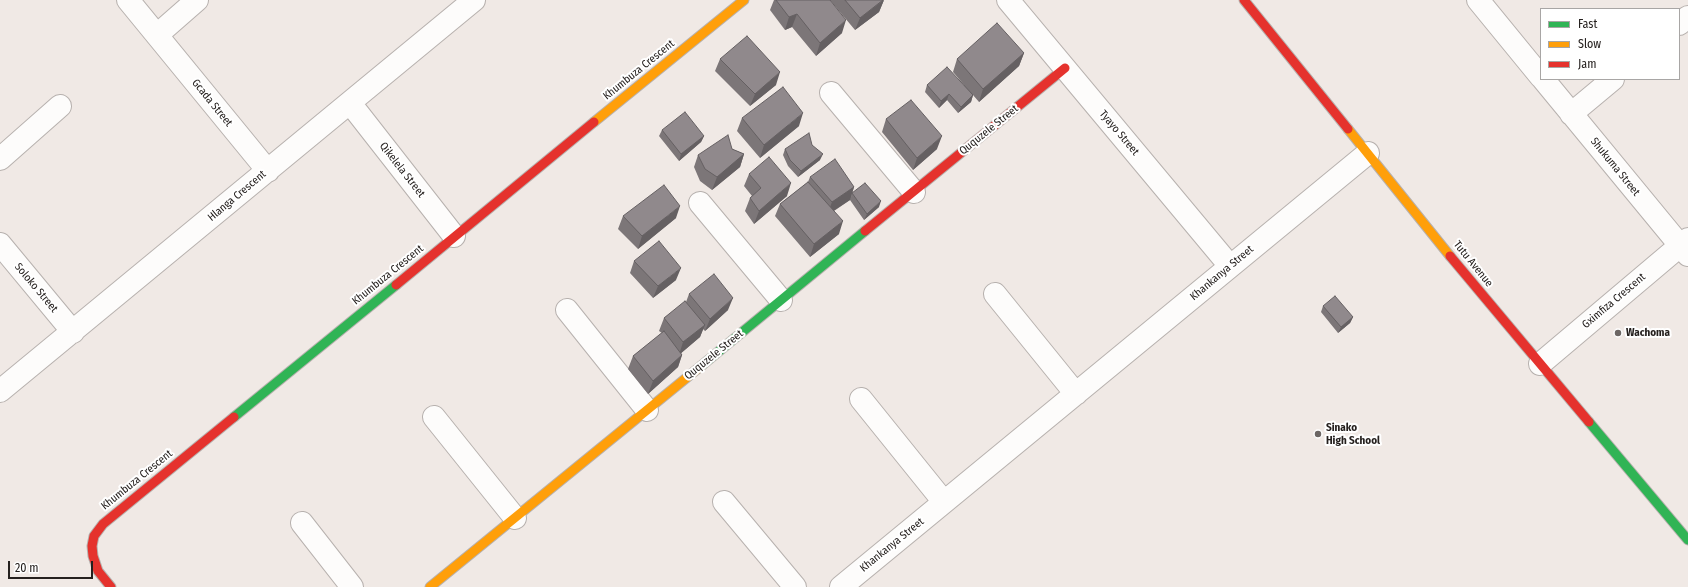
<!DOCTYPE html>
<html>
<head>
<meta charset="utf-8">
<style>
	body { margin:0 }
	#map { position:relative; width:1688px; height:587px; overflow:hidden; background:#f0e9e5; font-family:"Fira Sans Condensed",sans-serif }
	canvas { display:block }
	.legend { position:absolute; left:1540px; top:8px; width:140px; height:72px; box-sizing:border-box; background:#fff; border:1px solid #a8a6a5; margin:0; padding:5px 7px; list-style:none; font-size:12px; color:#25201e }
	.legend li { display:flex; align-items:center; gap:8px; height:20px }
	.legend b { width:20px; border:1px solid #a8a6a5 }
	.scale { position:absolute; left:8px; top:561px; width:85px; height:18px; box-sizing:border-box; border:2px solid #25201e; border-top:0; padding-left:5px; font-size:12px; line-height:14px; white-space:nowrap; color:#25201e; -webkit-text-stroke:3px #fff; paint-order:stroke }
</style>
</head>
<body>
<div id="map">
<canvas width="1688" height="587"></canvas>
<ul class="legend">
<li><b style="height:5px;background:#30b455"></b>Fast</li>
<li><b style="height:5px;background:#ff9f0a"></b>Slow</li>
<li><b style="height:5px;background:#e5322d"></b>Jam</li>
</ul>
<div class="scale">20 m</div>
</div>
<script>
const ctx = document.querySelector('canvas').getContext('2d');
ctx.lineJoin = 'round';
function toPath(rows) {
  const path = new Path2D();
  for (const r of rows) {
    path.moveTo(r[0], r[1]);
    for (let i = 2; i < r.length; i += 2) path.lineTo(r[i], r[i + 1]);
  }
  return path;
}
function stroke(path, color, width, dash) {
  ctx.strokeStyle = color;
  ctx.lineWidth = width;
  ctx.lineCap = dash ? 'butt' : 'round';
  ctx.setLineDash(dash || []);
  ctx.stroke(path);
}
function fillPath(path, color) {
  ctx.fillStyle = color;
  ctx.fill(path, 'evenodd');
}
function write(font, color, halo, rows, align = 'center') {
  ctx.font = font + ' "Fira Sans Condensed",sans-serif';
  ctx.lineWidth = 4;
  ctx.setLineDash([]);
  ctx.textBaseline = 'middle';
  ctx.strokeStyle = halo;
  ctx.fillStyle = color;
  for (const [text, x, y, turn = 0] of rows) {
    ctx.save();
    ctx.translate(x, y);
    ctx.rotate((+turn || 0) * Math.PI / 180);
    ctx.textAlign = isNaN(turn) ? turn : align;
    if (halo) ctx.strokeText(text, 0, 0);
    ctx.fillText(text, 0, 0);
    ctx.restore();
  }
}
const street = toPath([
	[128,0,268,171],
	[1008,0,1230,266],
	[1478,0,1541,77],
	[1679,24,1688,17],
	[157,35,197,0],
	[1543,79,1688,255],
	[831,93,914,192],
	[350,103,454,236],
	[1571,114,1613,79],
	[0,159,60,106],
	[700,203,781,300],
	[0,244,73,332],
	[995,294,1076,394],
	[567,310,647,410],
	[1540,364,1688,239],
	[0,391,474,0],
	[861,399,944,502],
	[434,417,515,518],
	[724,502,795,587],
	[302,523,352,587],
	[841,587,1368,153]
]);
const fast = toPath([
	[701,366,865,231],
	[234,417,396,285],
	[1589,422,1688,540]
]);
const slow = toPath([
	[594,122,744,0],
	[1348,129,1450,256],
	[430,587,701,366]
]);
const jam = toPath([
	[1244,0,1348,129],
	[865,231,1065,68],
	[1450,256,1589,422],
	[396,285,594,122],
	[111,587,98,571,93,556,92,546,94,536,103,524,234,417]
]);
const wall = toPath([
	[774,0,830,0,842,33,816,56,792,27,785,30,770,10],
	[830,0,884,0,879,12,855,30],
	[1024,53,1019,66,979,102,973,95,971,102,958,113,947,100,939,108,925,92,927,85,964,85,953,72,957,59],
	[720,59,776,85,750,106,715,71],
	[742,118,799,126,760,158,737,131],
	[886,119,937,149,913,170,882,132],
	[662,130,704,136,701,142,679,161,659,136],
	[812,145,820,160,798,177,788,166,783,155,785,149],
	[732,149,744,154,740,167,712,190,700,181,694,167,698,155],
	[749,174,787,196,754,224,745,211,750,198,752,196,744,186],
	[810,177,854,187,850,200,834,211,839,234,810,257,775,216,780,204,808,182],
	[852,193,879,207,864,220,850,200],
	[623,216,676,218,638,249,618,229],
	[634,261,676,280,653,298,630,273],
	[689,294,728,310,705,331,703,329,700,337,681,353,682,355,678,367,648,394,628,369,633,356,662,333,659,331,664,318,686,302],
	[1323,306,1353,317,1350,323,1338,333,1321,312]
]);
const shadedWall = toPath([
	[884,0,879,12,855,30,860,18],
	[797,14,792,27,785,30,789,17],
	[846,20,842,33,816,56,820,43],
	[1024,53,1019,66,979,102,983,89],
	[780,72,776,85,750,106,755,94],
	[949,94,947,100,939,108,941,101],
	[973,95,971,102,958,113,961,107],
	[803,113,799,126,760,158,764,145],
	[704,136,701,142,679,161,681,154],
	[942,136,937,149,913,170,917,158],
	[744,154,740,167,712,190,717,177],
	[823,154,820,160,798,177,801,171],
	[791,183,787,196,754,224,759,211],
	[854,187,850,200,827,215,832,202],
	[881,201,879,207,864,220,867,214],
	[680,206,676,218,638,249,642,236],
	[843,221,839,234,810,257,814,244],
	[681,268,676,280,653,298,658,286],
	[733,298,728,310,705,331,710,319],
	[1353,317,1350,323,1338,333,1341,327],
	[705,325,700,337,679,355,683,342],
	[682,355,678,367,648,394,653,381]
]);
const building = toPath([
	[776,0,830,0,846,20,820,43,797,14,789,17,776,0],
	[845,0,883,0,860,18,845,0],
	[997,23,1024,53,983,89,957,59,997,23],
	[747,36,780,72,755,94,720,59,747,36],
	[947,67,973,95,961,107,949,94,941,101,927,85,947,67],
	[783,87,803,113,764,145,742,118,783,87],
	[911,100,942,136,917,158,886,119,911,100],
	[685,112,704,136,681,154,662,130,685,112],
	[809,133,812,145,823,154,801,171,790,160,785,149,809,133],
	[728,135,732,149,744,154,717,177,705,169,698,155,728,135],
	[769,157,791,183,759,211,750,198,761,188,749,174,769,157],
	[835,159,854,187,832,202,810,177,835,159],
	[808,182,843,221,814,244,780,204,808,182],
	[865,183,881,201,867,214,852,193,865,183],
	[664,185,680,206,642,236,623,216,664,185],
	[659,241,681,268,658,286,634,261,659,241],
	[714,274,733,298,710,319,689,294,714,274],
	[1335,296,1353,317,1341,327,1323,306,1335,296],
	[685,301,705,325,683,342,664,318,685,301],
	[664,331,682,355,653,381,633,356,664,331]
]);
const markers = [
	[1618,333,4,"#6c6664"],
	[1318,434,4,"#6c6664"]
];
const streetNames = [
	["Khumbuza Crescent",639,70,-39],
	["Gcada Street",212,103,51],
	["Ququzele Street",989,130,-39],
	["Tyayo Street",1119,133,50],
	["Shukuma Street",1615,167,51],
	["Qikelela Street",402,170,52],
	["Hlanga Crescent",237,196,-40],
	["Tutu Avenue",1473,264,51],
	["Khankanya Street",1222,273,-40],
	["Khumbuza Crescent",388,275,-39],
	["Soloko Street",36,288,50],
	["Gximfiza Crescent",1614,301,-40],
	["Ququzele Street",714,355,-39],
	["Khumbuza Crescent",137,480,-39],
	["Khankanya Street",892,545,-39]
];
const poiNames = [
	["Wachoma",1626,333],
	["Sinako",1326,428],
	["High School",1326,441]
];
stroke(street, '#b7b1ae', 24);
stroke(fast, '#b7b1ae', 11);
stroke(slow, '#b7b1ae', 11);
stroke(jam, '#b7b1ae', 11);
stroke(street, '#fdfcfb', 22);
stroke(fast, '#30b455', 9);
stroke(slow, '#ff9f0a', 9);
stroke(jam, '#e5322d', 9);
fillPath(wall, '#7c7678');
fillPath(shadedWall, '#656062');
fillPath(building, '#90898c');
stroke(building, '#656062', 1);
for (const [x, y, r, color] of markers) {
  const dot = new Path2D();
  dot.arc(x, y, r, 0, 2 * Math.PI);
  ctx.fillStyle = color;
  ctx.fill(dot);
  stroke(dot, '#fff', 1.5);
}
write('11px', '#25201e', '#fff', streetNames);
write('bold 11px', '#25201e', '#fff', poiNames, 'left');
</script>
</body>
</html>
